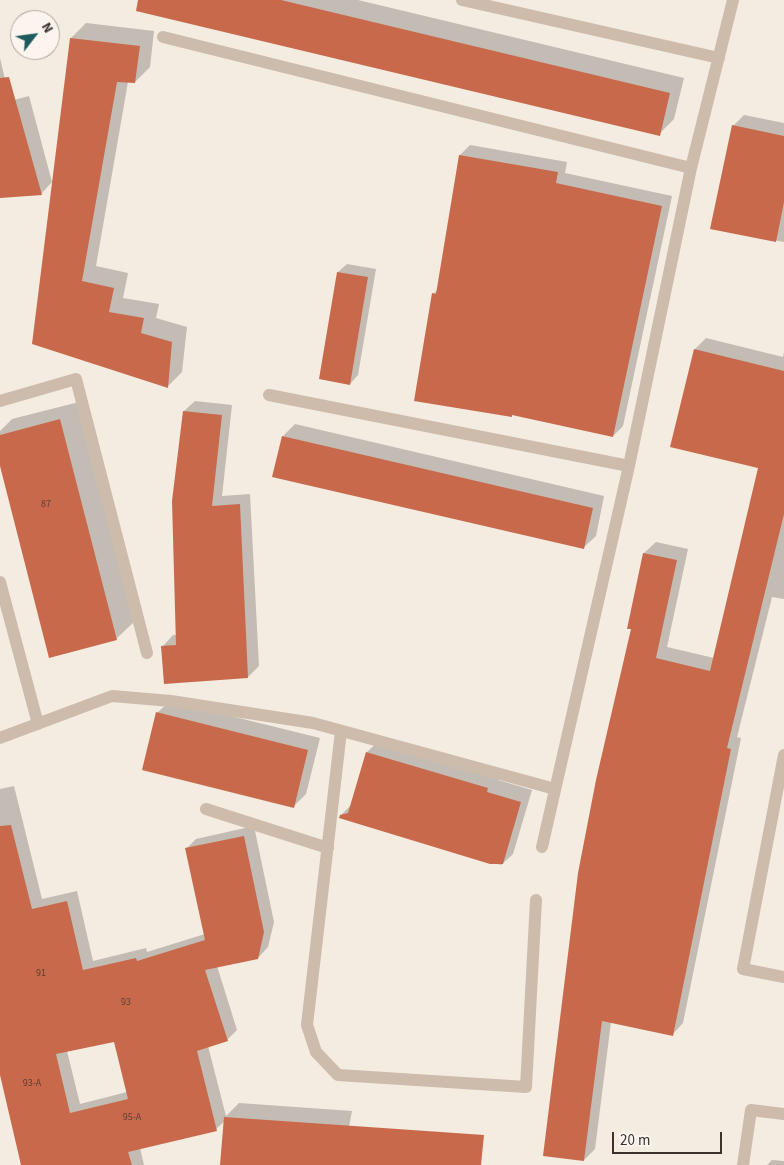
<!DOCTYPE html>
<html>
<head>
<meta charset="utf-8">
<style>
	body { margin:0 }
	#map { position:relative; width:784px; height:1165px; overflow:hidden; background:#f4ebe1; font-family:"Source Sans 3",sans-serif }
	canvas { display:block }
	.north { position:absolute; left:10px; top:10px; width:50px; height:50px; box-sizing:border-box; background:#fbf5ee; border:1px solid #aea6a0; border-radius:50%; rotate:60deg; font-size:14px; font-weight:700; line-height:20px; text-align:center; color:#3b302b }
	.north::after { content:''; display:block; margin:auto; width:18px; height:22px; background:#1f5a5e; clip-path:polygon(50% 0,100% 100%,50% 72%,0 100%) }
	.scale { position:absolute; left:612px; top:1132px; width:110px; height:22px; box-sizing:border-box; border:2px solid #3b302b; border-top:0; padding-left:6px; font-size:15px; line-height:18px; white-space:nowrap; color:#3b302b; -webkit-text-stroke:4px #fbf5ee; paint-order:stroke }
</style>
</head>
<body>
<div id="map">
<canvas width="784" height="1165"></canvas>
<div class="north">N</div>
<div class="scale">20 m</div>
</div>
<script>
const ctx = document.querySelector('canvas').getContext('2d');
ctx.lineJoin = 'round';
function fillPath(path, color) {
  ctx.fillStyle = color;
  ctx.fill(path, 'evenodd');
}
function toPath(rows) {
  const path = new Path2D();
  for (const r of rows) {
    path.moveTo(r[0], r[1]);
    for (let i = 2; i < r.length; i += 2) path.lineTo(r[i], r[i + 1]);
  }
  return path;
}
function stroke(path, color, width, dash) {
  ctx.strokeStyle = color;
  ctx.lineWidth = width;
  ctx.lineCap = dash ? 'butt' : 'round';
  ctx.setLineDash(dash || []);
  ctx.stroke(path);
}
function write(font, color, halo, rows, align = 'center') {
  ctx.font = font + ' "Source Sans 3",sans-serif';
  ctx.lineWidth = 4;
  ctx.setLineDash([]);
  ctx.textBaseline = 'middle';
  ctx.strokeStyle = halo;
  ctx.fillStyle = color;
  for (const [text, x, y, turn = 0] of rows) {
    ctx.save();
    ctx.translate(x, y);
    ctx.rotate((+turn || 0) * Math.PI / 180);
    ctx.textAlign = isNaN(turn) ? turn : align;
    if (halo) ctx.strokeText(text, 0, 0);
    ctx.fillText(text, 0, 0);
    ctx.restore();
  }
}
const shadow = toPath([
	[189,0,358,0,684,78,674,119,659,134],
	[86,23,154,31,150,67,135,82,128,82,96,266,128,273,123,298,159,304,156,318,187,327,182,372,167,387,33,343,71,38],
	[0,58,10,101,29,96,52,182,41,194,0,196],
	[744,115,784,123,784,242,712,228,733,126],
	[470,145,567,162,565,173,672,196,623,426,613,436,513,414,511,416,433,294,438,289,460,155],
	[347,264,376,269,358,375,350,384,338,272],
	[706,338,783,357,784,352,784,599,772,597,737,737,741,738,683,1023,672,1035,611,1022,595,1149,584,1160,633,628,629,628,644,553,656,542,688,549,667,647,714,658,759,467,695,349],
	[195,401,232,405,222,496,250,494,259,666,248,677,163,646,173,635,177,635,184,411],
	[79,402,135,621,116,639,0,462,0,431,12,419],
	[295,424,604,496,596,536,583,548,283,436],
	[170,701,320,738,306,794,294,806,157,713],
	[379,741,499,777,498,780,532,790,513,854,501,865,340,817,341,815,352,804,367,752],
	[14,786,42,899,77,891,93,961,146,948,147,952,205,934,186,849,196,839,254,826,274,922,268,947,258,958,217,966,237,1030,227,1040,208,1046,226,1116,239,1103,352,1111,345,1148,415,1165,222,1165,225,1121,216,1129,140,1148,144,1165,23,1165,0,1067,0,789],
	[115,1040,127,1092,80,1104,67,1051],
	[772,1160,784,1161,784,1165,767,1165]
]);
const building = toPath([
	[138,0,281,0,670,93,660,136,136,11],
	[70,38,140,46,135,83,117,82,82,281,114,288,109,312,144,318,141,333,172,342,168,388,32,344],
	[9,77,42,195,0,198,0,78],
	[732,125,784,136,784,202,776,242,710,229],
	[459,155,558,172,556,183,662,206,613,437,512,415,512,417,414,401,432,293,436,294],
	[337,272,368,277,350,385,319,379],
	[694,349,784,371,784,514,727,748,731,749,673,1036,602,1021,584,1161,543,1156,578,873,596,780,631,629,627,629,643,553,677,560,656,658,710,671,758,468,670,447],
	[183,411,222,415,212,506,240,504,248,678,164,684,161,646,176,645,172,501],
	[60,419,117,640,49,658,0,466,0,435],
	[282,436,593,508,584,549,272,477],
	[156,712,308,750,294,808,142,770],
	[366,752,488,788,487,792,521,802,503,864,490,864,339,818,340,815,348,813],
	[11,825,32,909,67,901,83,970,136,958,137,961,205,940,185,848,244,836,264,932,258,959,205,970,228,1041,197,1051,217,1131,128,1152,132,1165,21,1165,0,1075,0,826],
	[114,1042,128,1099,70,1113,56,1054],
	[224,1117,484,1135,481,1165,220,1165]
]);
const service = toPath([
	[462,0,719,58],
	[163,37,691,168],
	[269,395,629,466],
	[0,401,76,379,147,653],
	[0,582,38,724],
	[341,731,307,1025,316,1052,338,1075,526,1087,536,900],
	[0,738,112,696,171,701,313,723,555,789],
	[784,755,743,969,784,977],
	[206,809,328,848],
	[542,847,629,466,691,168,733,0],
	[743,1165,751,1110,784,1114]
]);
const numberNames = [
	["87",46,505],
	["91",41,974],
	["93",126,1003],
	["93-А",32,1084],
	["95-А",132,1118]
];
fillPath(shadow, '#0003');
fillPath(building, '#c8694b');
stroke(service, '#cdbbac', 12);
write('10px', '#5e3e33', null, numberNames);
</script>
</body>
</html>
